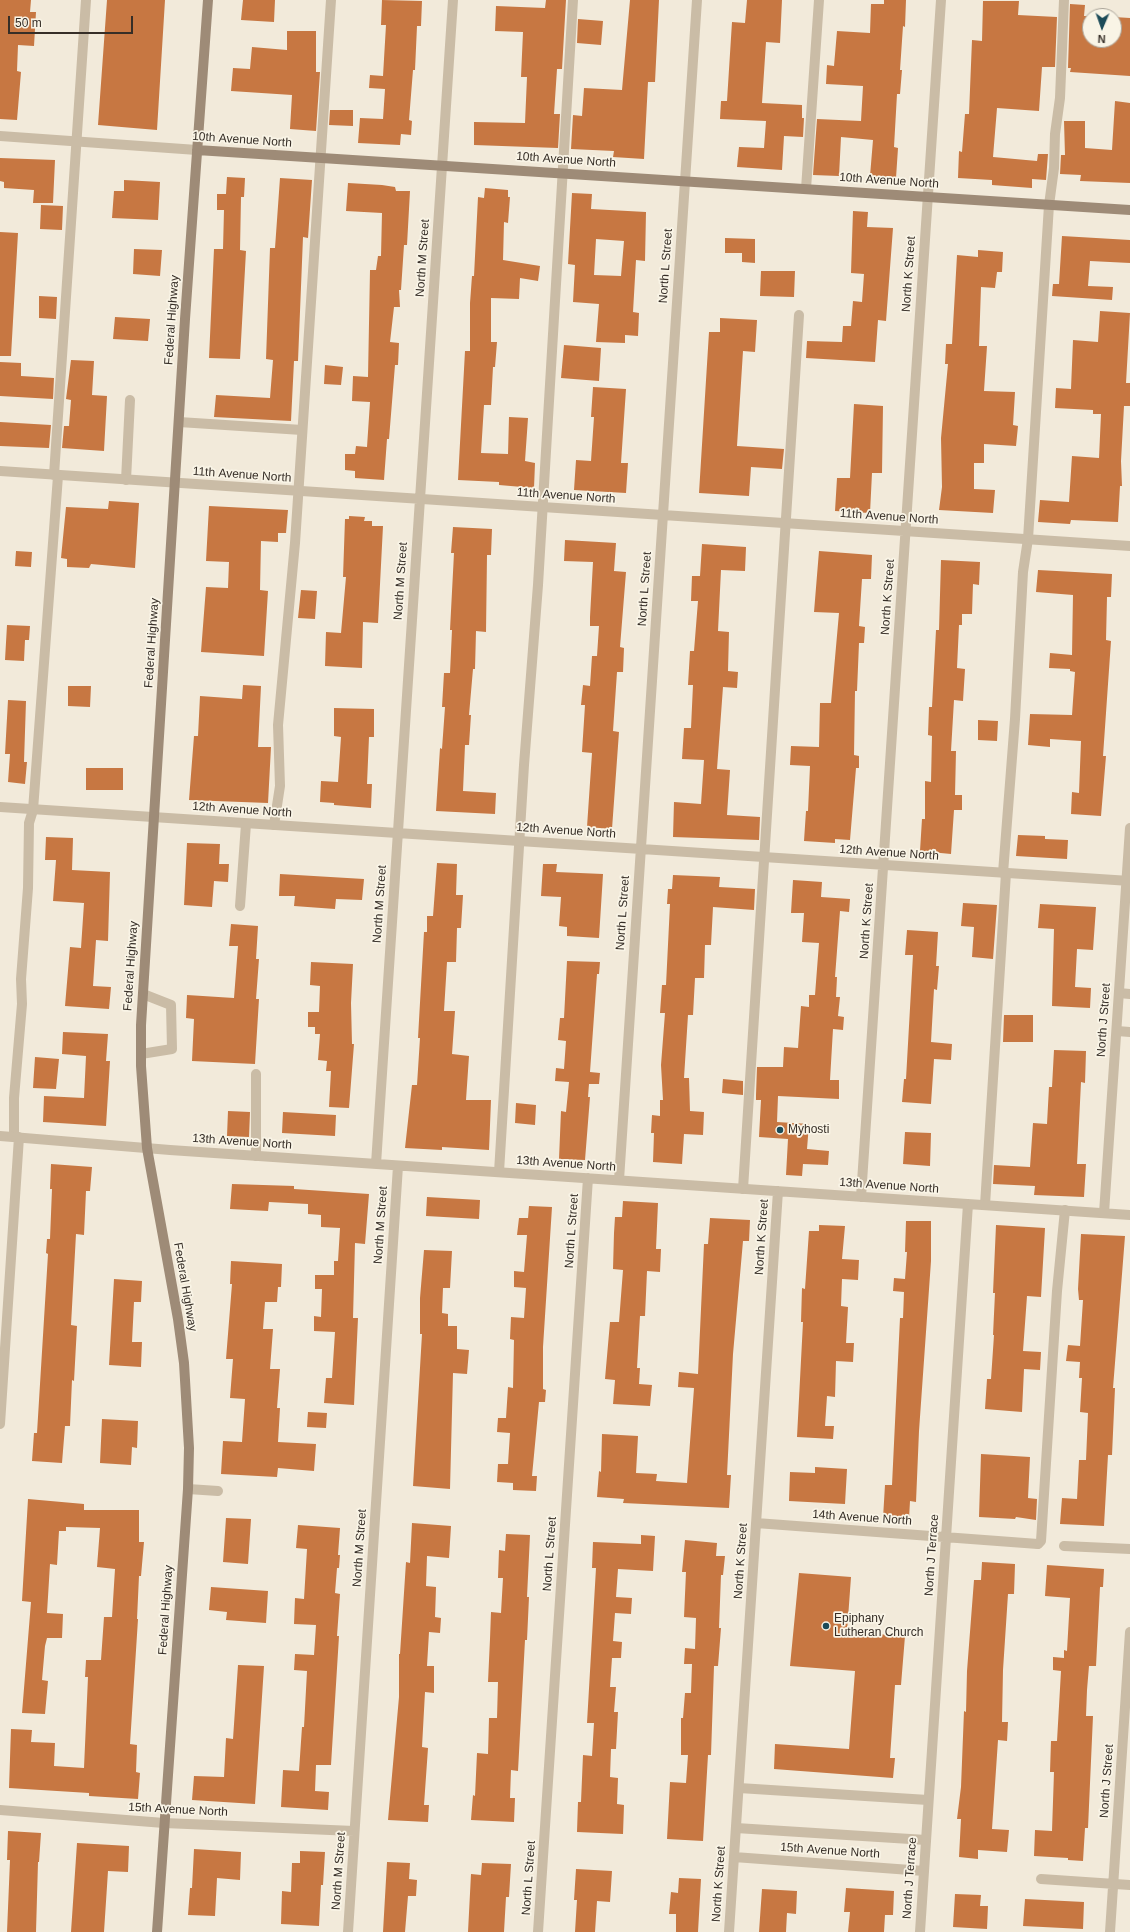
<!DOCTYPE html>
<html>
<head>
<meta charset="utf-8">
<style>
	body { margin:0 }
	#map { position:relative; width:1130px; height:1932px; overflow:hidden; background:#f2eada; font-family:Helvetica,sans-serif }
	canvas { display:block }
	.north { position:absolute; left:1082px; top:8px; width:40px; height:40px; box-sizing:border-box; background:#f9f4e6; border:1px solid #aba59a; border-radius:50%; rotate:182deg; font-size:11px; font-weight:700; line-height:16px; text-align:center; color:#362e27 }
	.north::after { content:''; display:block; margin:auto; width:14px; height:18px; background:#1c4b58; clip-path:polygon(50% 0,100% 100%,50% 72%,0 100%) }
	.scale { position:absolute; left:8px; top:16px; width:125px; height:18px; box-sizing:border-box; border:2px solid #362e27; border-top:0; padding-left:5px; font-size:12px; line-height:14px; white-space:nowrap; color:#362e27; -webkit-text-stroke:3px #f9f4e6; paint-order:stroke }
</style>
</head>
<body>
<div id="map">
<canvas width="1130" height="1932"></canvas>
<div class="north">N</div>
<div class="scale">50 m</div>
</div>
<script>
const ctx = document.querySelector('canvas').getContext('2d');
ctx.lineJoin = 'round';
function fillPath(path, color) {
  ctx.fillStyle = color;
  ctx.fill(path, 'evenodd');
}
function toPath(rows) {
  const path = new Path2D();
  for (const r of rows) {
    path.moveTo(r[0], r[1]);
    for (let i = 2; i < r.length; i += 2) path.lineTo(r[i], r[i + 1]);
  }
  return path;
}
function stroke(path, color, width, dash) {
  ctx.strokeStyle = color;
  ctx.lineWidth = width;
  ctx.lineCap = dash ? 'butt' : 'round';
  ctx.setLineDash(dash || []);
  ctx.stroke(path);
}
function write(font, color, halo, rows, align = 'center') {
  ctx.font = font + ' Helvetica,sans-serif';
  ctx.lineWidth = 3.5;
  ctx.setLineDash([]);
  ctx.textBaseline = 'middle';
  ctx.strokeStyle = halo;
  ctx.fillStyle = color;
  for (const [text, x, y, turn = 0] of rows) {
    ctx.save();
    ctx.translate(x, y);
    ctx.rotate((+turn || 0) * Math.PI / 180);
    ctx.textAlign = isNaN(turn) ? turn : align;
    if (halo) ctx.strokeText(text, 0, 0);
    ctx.fillText(text, 0, 0);
    ctx.restore();
  }
}
const building = toPath([
	[0,0,31,0,30,12,36,12,34,46,18,45,17,71,21,72,17,120,0,119],
	[107,0,165,0,157,130,98,125],
	[243,0,275,0,274,22,241,20],
	[382,0,422,1,421,26,417,26,415,70,413,70,409,120,412,121,411,135,401,134,400,145,358,143,360,118,383,119,385,89,369,88,370,75,383,76,386,25,381,25],
	[546,0,566,0,562,69,557,69,554,114,560,114,558,148,474,145,474,122,525,123,527,77,521,77,523,32,495,31,496,6,545,8],
	[630,0,659,0,655,82,648,82,644,159,613,157,614,151,571,149,573,115,582,116,584,88,622,90],
	[747,0,782,0,780,43,766,42,762,103,802,105,802,118,804,118,803,137,784,136,782,170,737,167,739,147,764,148,766,121,720,119,721,101,727,101,732,22,745,23],
	[884,0,906,0,905,27,903,26,900,70,902,70,900,94,897,94,894,147,898,148,896,178,870,176,873,140,841,137,839,176,813,175,817,119,861,121,863,86,826,84,827,65,834,66,837,31,870,33,871,4,884,4],
	[983,1,1019,1,1018,15,1057,17,1055,67,1042,67,1039,111,997,108,993,157,1037,161,1038,154,1048,154,1046,180,1032,179,1032,188,992,185,992,180,958,178,959,151,962,152,965,114,969,114,972,40,982,41],
	[1070,4,1085,5,1084,16,1092,16,1090,16,1090,40,1114,40,1114,17,1130,18,1130,76,1070,72,1071,68,1068,68],
	[578,19,603,21,601,45,577,43],
	[287,31,316,31,316,72,320,72,316,131,290,129,292,95,231,91,233,68,250,69,252,47,287,50],
	[1115,101,1130,103,1130,183,1080,181,1081,175,1060,174,1061,155,1065,155,1064,121,1085,121,1085,148,1112,150],
	[330,110,353,110,353,126,329,125],
	[0,158,55,160,53,203,33,203,34,190,4,188,4,182,0,181],
	[227,177,245,178,244,197,241,197,240,250,246,251,240,359,209,358,214,249,223,249,224,210,217,210,217,194,226,194],
	[280,178,312,180,308,238,303,237,298,361,294,361,291,421,214,417,216,395,270,398,273,360,266,359,270,248,275,248],
	[124,180,160,182,158,220,112,218,114,191,124,191],
	[348,183,382,185,395,187,396,191,410,191,407,245,404,245,401,290,399,290,400,307,394,307,390,342,399,343,398,365,395,365,389,439,387,439,384,480,355,478,355,471,345,470,345,454,355,454,356,446,367,447,370,402,352,401,353,376,368,377,370,270,376,270,378,256,381,256,382,213,346,211],
	[485,188,508,190,508,197,510,197,508,223,504,222,503,260,540,266,538,281,520,278,519,299,491,298,491,342,497,342,495,367,493,367,491,405,484,405,481,453,508,454,509,417,528,418,525,461,535,463,534,488,499,485,499,482,458,480,465,351,470,351,470,303,472,276,474,276,478,197,484,198],
	[572,193,592,194,591,209,646,212,645,261,636,260,633,312,639,313,638,336,625,335,625,343,596,342,599,304,573,302,575,265,568,264],
	[596,239,624,241,621,276,594,275],
	[41,205,63,206,62,230,40,229],
	[853,211,868,212,867,227,893,228,886,321,878,320,875,362,806,358,807,341,842,342,843,326,851,326,853,301,862,302,864,274,851,273],
	[0,232,18,233,11,356,0,356],
	[1062,236,1130,240,1130,263,1090,261,1088,286,1113,287,1112,300,1052,296,1053,284,1059,284],
	[725,238,755,239,755,263,742,262,742,253,725,253],
	[134,249,162,250,160,276,133,274],
	[978,250,1003,252,1002,272,997,272,995,288,981,287,979,346,987,346,984,391,1015,392,1013,425,1018,426,1016,446,984,444,984,463,974,463,974,489,995,490,993,513,939,510,942,487,941,438,948,364,945,364,946,344,952,344,957,255,978,257],
	[761,271,795,271,794,297,760,296],
	[39,296,57,297,56,319,39,318],
	[1100,311,1130,313,1126,383,1130,383,1130,406,1124,406,1121,461,1122,486,1120,486,1118,522,1071,520,1070,524,1038,522,1040,500,1069,502,1072,456,1099,458,1101,414,1093,414,1093,410,1055,408,1056,388,1071,389,1073,340,1098,342],
	[115,317,150,319,148,341,113,339],
	[720,318,757,320,755,352,743,351,737,446,784,449,782,469,751,467,749,496,699,493,709,332,720,332],
	[564,345,601,348,599,381,561,378],
	[71,360,94,361,92,395,107,396,104,451,62,448,64,426,69,426,71,400,66,399],
	[0,362,21,363,21,376,54,378,53,399,0,396],
	[325,365,343,367,341,385,324,384],
	[593,387,626,389,621,463,628,463,626,493,574,490,576,460,591,461,594,417,591,417],
	[854,404,883,406,882,473,872,473,870,513,835,511,837,478,850,478],
	[0,422,51,425,49,448,0,446],
	[109,501,139,503,135,568,91,564,89,568,67,567,67,559,61,558,66,507,108,509],
	[209,506,288,510,286,533,278,533,278,542,261,541,260,590,268,591,264,656,201,652,206,587,228,588,229,562,206,561],
	[349,516,365,517,364,521,372,521,372,526,383,526,378,623,363,622,362,668,325,666,326,632,341,633,346,577,343,577,345,519,349,519],
	[453,527,492,529,491,555,487,555,486,632,476,631,475,669,473,669,469,715,471,715,469,745,465,745,463,791,496,793,495,814,436,811,440,748,442,749,445,707,442,707,444,673,450,673,452,630,450,630,454,553,451,553],
	[565,540,616,543,614,571,626,572,620,647,624,648,623,672,617,672,613,731,619,732,612,829,587,827,592,753,582,752,585,705,581,705,583,685,590,686,592,656,597,656,599,626,590,626,590,617,593,562,564,561],
	[702,544,746,547,745,571,721,570,718,631,729,632,728,671,738,672,737,688,723,687,717,769,730,770,727,815,760,817,759,840,673,837,674,802,701,804,704,760,682,759,684,728,691,728,693,685,688,685,690,651,694,651,698,601,691,601,692,576,700,576],
	[16,551,32,552,31,567,15,566],
	[819,551,872,555,871,579,862,579,859,626,865,627,864,643,859,643,857,691,855,691,854,755,859,756,859,768,856,768,850,840,835,839,835,843,804,841,806,811,808,811,810,766,790,765,791,746,819,747,820,703,831,703,839,613,814,612],
	[941,560,980,562,979,585,973,584,972,614,962,614,962,625,959,625,957,668,965,669,963,701,954,700,951,751,956,751,955,795,962,795,962,810,954,810,951,854,920,851,922,819,925,819,925,781,931,782,932,736,928,735,929,707,932,707,936,630,939,630],
	[1038,570,1112,574,1111,597,1107,597,1106,640,1111,641,1103,756,1106,756,1101,816,1071,814,1072,792,1079,793,1081,741,1050,739,1050,747,1028,745,1030,714,1072,715,1075,672,1070,671,1070,669,1049,668,1050,653,1072,655,1073,595,1036,592],
	[301,590,317,591,315,619,298,618],
	[7,625,30,626,29,640,25,640,24,661,5,660],
	[243,685,261,686,258,747,271,747,268,803,189,800,194,736,198,736,200,696,242,699],
	[68,686,91,686,90,707,68,706],
	[8,700,26,701,24,762,27,762,25,784,8,782,10,754,5,754],
	[334,708,374,709,374,737,369,737,367,784,372,784,371,808,334,805,334,803,320,802,321,781,338,782,341,737,334,736],
	[978,720,998,721,997,741,978,740],
	[86,768,123,768,123,790,86,790],
	[1018,835,1045,836,1045,839,1068,840,1067,859,1016,856],
	[46,837,73,838,72,870,110,872,108,941,96,940,93,986,111,987,109,1009,65,1006,70,947,81,948,84,903,53,901,56,860,45,860],
	[187,843,220,844,219,864,229,864,228,882,214,881,212,907,184,905],
	[437,863,457,864,456,895,463,895,461,928,457,928,456,962,447,962,444,1011,455,1011,452,1054,469,1056,466,1100,491,1100,489,1150,442,1147,442,1150,405,1148,412,1085,417,1085,420,1038,418,1038,424,932,427,932,427,916,433,916],
	[543,864,557,864,556,872,603,874,599,938,567,936,567,927,559,926,561,897,541,896],
	[280,874,364,879,362,900,336,899,335,909,294,906,295,896,279,896],
	[673,875,720,877,719,887,755,889,754,910,713,907,711,945,705,945,704,978,695,978,693,1015,688,1015,684,1078,689,1078,690,1111,704,1112,703,1135,684,1134,682,1164,653,1162,654,1133,651,1133,652,1115,660,1116,660,1100,663,1100,661,1065,665,1013,660,1013,662,985,666,985,670,904,667,904,668,889,672,889],
	[793,880,822,882,821,897,850,899,849,912,840,911,835,977,837,977,836,997,840,997,838,1016,844,1017,843,1030,833,1029,830,1080,839,1080,839,1099,778,1096,777,1122,809,1124,807,1149,829,1151,828,1165,803,1164,802,1176,786,1175,788,1139,759,1137,761,1100,756,1100,756,1095,757,1067,783,1067,784,1047,798,1048,801,1006,809,1007,809,995,815,995,819,943,802,942,804,913,791,913],
	[963,903,997,905,993,959,972,957,974,927,961,926],
	[1040,904,1096,907,1093,950,1077,949,1075,987,1091,988,1090,1008,1052,1006,1054,929,1038,928],
	[231,924,258,926,256,959,259,959,256,999,259,999,255,1064,192,1061,194,1019,186,1018,187,995,234,998,238,946,229,946],
	[907,930,938,932,936,966,939,966,937,990,934,989,931,1042,952,1044,951,1060,934,1059,931,1104,902,1102,904,1079,906,1079,913,955,905,955],
	[567,961,600,962,599,974,597,974,590,1072,600,1073,599,1084,589,1084,588,1097,590,1097,585,1160,559,1159,561,1111,566,1112,569,1082,555,1081,556,1068,564,1069,566,1041,558,1040,560,1018,564,1018],
	[311,962,353,964,351,1003,352,1044,354,1044,349,1108,329,1107,331,1071,326,1071,327,1061,318,1060,320,1034,315,1034,315,1027,308,1027,308,1012,319,1012,320,986,310,985],
	[1004,1015,1033,1015,1033,1042,1003,1042],
	[63,1032,108,1034,106,1061,110,1061,106,1126,43,1122,44,1096,84,1098,86,1056,62,1054],
	[1054,1050,1086,1051,1085,1083,1081,1082,1077,1164,1086,1164,1084,1197,1034,1195,1035,1186,993,1184,994,1165,1030,1167,1033,1123,1047,1124,1049,1087,1052,1087],
	[35,1057,59,1059,56,1089,33,1088],
	[723,1079,743,1081,743,1095,722,1093],
	[516,1103,536,1105,535,1125,515,1123],
	[228,1111,250,1112,249,1137,227,1136],
	[283,1112,336,1115,335,1136,282,1133],
	[905,1132,931,1133,930,1166,903,1164],
	[51,1164,92,1167,90,1191,86,1191,84,1235,76,1234,71,1325,77,1326,74,1381,72,1380,70,1426,65,1426,62,1463,32,1461,34,1433,37,1433,48,1254,46,1253,47,1239,50,1239,52,1189,50,1189],
	[232,1184,294,1186,294,1189,369,1194,365,1244,355,1243,353,1318,358,1318,354,1405,324,1403,326,1378,332,1378,335,1332,314,1331,314,1316,321,1317,322,1289,315,1289,315,1275,334,1275,334,1261,338,1261,340,1228,321,1227,321,1215,308,1214,308,1204,269,1202,268,1211,230,1209],
	[427,1197,480,1200,479,1219,426,1216],
	[623,1201,658,1203,656,1249,661,1249,660,1272,647,1271,645,1316,640,1316,637,1368,640,1368,639,1384,652,1385,650,1406,613,1404,615,1380,605,1379,610,1322,619,1322,623,1270,613,1269,614,1233,615,1217,622,1217],
	[529,1206,552,1207,543,1347,543,1389,546,1390,545,1402,539,1402,532,1476,537,1476,536,1491,513,1490,513,1483,497,1482,498,1464,508,1464,510,1433,497,1432,498,1418,506,1418,508,1387,513,1388,514,1340,510,1339,511,1317,524,1318,526,1288,514,1287,514,1271,524,1272,527,1235,517,1235,519,1218,528,1218],
	[710,1218,750,1220,749,1241,743,1241,733,1354,727,1475,731,1475,729,1508,623,1503,624,1499,597,1497,599,1471,601,1472,602,1434,638,1436,636,1473,657,1474,656,1481,687,1483,694,1388,678,1387,679,1372,698,1374,704,1244,708,1244],
	[906,1221,931,1221,931,1261,919,1431,916,1502,910,1501,909,1519,883,1518,885,1485,892,1485,900,1318,903,1318,904,1292,893,1291,894,1278,905,1279,907,1252,905,1252],
	[819,1225,845,1226,842,1259,859,1260,858,1280,842,1279,841,1306,848,1307,846,1343,854,1343,853,1362,836,1361,835,1397,827,1396,825,1426,834,1426,833,1439,797,1437,803,1322,801,1322,802,1288,805,1289,809,1231,819,1231],
	[996,1225,1045,1228,1041,1297,1027,1296,1023,1351,1041,1352,1040,1370,1024,1369,1022,1412,985,1409,987,1379,991,1379,994,1335,993,1335,995,1293,993,1293],
	[1081,1234,1125,1236,1113,1388,1115,1388,1112,1455,1108,1455,1104,1526,1060,1524,1062,1498,1077,1499,1079,1460,1086,1460,1088,1413,1080,1412,1082,1378,1079,1378,1080,1362,1066,1361,1068,1345,1080,1346,1083,1300,1079,1300,1078,1289],
	[424,1250,452,1251,450,1288,443,1288,442,1313,448,1314,448,1326,457,1326,457,1349,469,1350,467,1374,453,1373,450,1489,413,1486,422,1334,420,1334,420,1298],
	[231,1261,282,1264,281,1287,278,1287,277,1302,265,1302,263,1329,273,1329,270,1369,280,1369,277,1408,280,1408,278,1442,316,1444,314,1471,278,1468,277,1477,221,1474,223,1441,242,1442,245,1399,230,1398,233,1359,226,1359,232,1284,230,1284],
	[114,1279,142,1281,141,1302,134,1302,132,1342,142,1342,141,1367,109,1365],
	[308,1412,327,1413,326,1428,307,1427],
	[102,1419,138,1421,137,1448,132,1447,131,1465,100,1463],
	[981,1454,1030,1457,1028,1498,1037,1499,1036,1520,1016,1517,1015,1519,979,1517],
	[815,1467,847,1469,845,1504,789,1501,790,1472,815,1473],
	[28,1499,84,1504,84,1510,139,1510,139,1542,144,1542,141,1576,139,1576,137,1619,138,1619,130,1744,137,1745,136,1772,140,1773,138,1799,89,1796,89,1793,9,1788,11,1729,32,1730,31,1742,55,1743,54,1766,84,1768,88,1677,85,1677,86,1660,101,1660,104,1617,112,1617,115,1569,97,1567,100,1528,66,1527,66,1531,59,1531,57,1565,50,1564,47,1613,63,1614,62,1638,47,1638,45,1646,42,1680,48,1681,45,1714,22,1713,31,1602,22,1601],
	[226,1518,251,1519,248,1564,223,1562],
	[412,1523,451,1526,449,1558,427,1556,426,1586,436,1587,435,1617,441,1618,440,1633,429,1632,427,1666,434,1666,434,1693,425,1692,422,1747,428,1748,424,1805,429,1805,428,1822,388,1820,399,1697,399,1654,400,1654,406,1562,410,1563],
	[298,1525,340,1528,338,1555,340,1555,339,1568,337,1568,335,1593,340,1594,337,1636,339,1636,331,1765,316,1765,315,1791,329,1792,328,1810,281,1807,283,1770,299,1771,302,1727,304,1727,307,1671,294,1670,295,1654,314,1655,316,1625,294,1624,295,1598,304,1599,307,1549,296,1548],
	[506,1534,530,1535,527,1597,529,1597,527,1640,525,1640,518,1771,511,1770,510,1798,515,1798,514,1822,471,1820,473,1795,475,1796,477,1753,488,1754,489,1718,497,1718,498,1682,488,1682,490,1639,491,1612,501,1613,503,1578,498,1578,499,1550,505,1551],
	[641,1535,655,1536,653,1571,618,1569,616,1597,632,1598,631,1614,615,1613,613,1641,622,1642,621,1658,612,1658,610,1687,616,1687,614,1712,618,1712,616,1749,611,1749,610,1777,618,1778,617,1804,624,1805,623,1834,577,1832,578,1802,581,1802,583,1755,592,1756,594,1723,587,1723,596,1568,592,1568,593,1542,641,1544],
	[685,1540,717,1543,716,1556,725,1556,723,1575,721,1575,719,1628,721,1628,718,1666,714,1666,711,1755,708,1755,703,1841,667,1839,670,1782,686,1783,688,1755,681,1755,681,1718,683,1718,685,1693,691,1693,692,1664,684,1664,685,1648,695,1649,696,1618,684,1617,686,1572,682,1572],
	[982,1562,1015,1564,1014,1594,1008,1594,1003,1670,1002,1722,1008,1722,1007,1741,998,1740,992,1829,1009,1830,1007,1852,978,1850,978,1859,959,1857,961,1819,957,1819,961,1787,964,1711,966,1712,967,1671,974,1580,981,1580],
	[1047,1565,1104,1569,1103,1587,1100,1587,1096,1666,1089,1666,1087,1690,1086,1716,1093,1716,1088,1828,1085,1828,1083,1861,1068,1860,1068,1858,1034,1856,1035,1830,1052,1831,1054,1772,1050,1772,1051,1741,1057,1741,1061,1671,1053,1670,1053,1657,1064,1658,1064,1650,1067,1651,1070,1598,1045,1596],
	[799,1573,851,1577,847,1632,905,1636,901,1685,895,1685,890,1758,895,1758,893,1778,774,1769,775,1744,849,1749,855,1671,790,1666],
	[211,1587,268,1591,266,1623,226,1620,227,1612,209,1610],
	[238,1665,264,1666,255,1804,192,1800,194,1776,224,1777,226,1738,233,1739],
	[8,1831,41,1833,39,1862,38,1862,36,1932,7,1932,10,1860,7,1860],
	[77,1843,129,1846,128,1872,108,1871,104,1932,71,1932],
	[194,1849,241,1852,240,1880,217,1878,215,1916,188,1915,190,1888,192,1888],
	[300,1851,325,1852,323,1885,321,1885,319,1926,281,1924,282,1891,291,1892,292,1863,300,1863],
	[387,1862,410,1863,409,1879,417,1880,416,1896,408,1896,405,1932,383,1932],
	[482,1863,511,1864,509,1897,506,1897,504,1932,468,1932,471,1874,481,1875],
	[576,1869,612,1871,610,1902,597,1901,595,1932,575,1932,577,1900,574,1900],
	[679,1878,701,1879,698,1932,676,1932,676,1914,669,1914,671,1892,678,1893],
	[846,1888,894,1891,893,1915,885,1915,884,1932,848,1932,850,1912,844,1912],
	[762,1889,797,1891,796,1914,787,1913,786,1932,759,1932],
	[955,1894,981,1895,980,1906,988,1906,987,1929,953,1927],
	[1025,1899,1084,1902,1083,1929,1023,1926]
]);
const lane = toPath([
	[806,189,819,0],
	[179,422,302,430],
	[54,475,86,0],
	[126,480,130,400],
	[274,825,280,786,278,725,295,543,331,0],
	[1003,873,1015,719,1023,572,1028,539,1049,205,1054,168,1055,134,1060,98,1064,0],
	[240,906,246,824],
	[1119,993,1130,994],
	[1117,1031,1130,1032],
	[141,1054,172,1049,171,1005,143,994],
	[256,1074,256,1156],
	[14,1137,14,1098,22,1004,21,979,28,888,29,823,33,810,58,476],
	[499,1172,524,765,538,585,573,0],
	[743,1189,799,315],
	[985,1205,1006,873],
	[1038,1544,1041,1541,1057,1291,1065,1210],
	[739,1788,928,1800],
	[736,1828,926,1840]
]);
const street = toPath([
	[0,136,197,150],
	[0,471,1130,546],
	[0,807,1130,881],
	[0,1136,170,1150,1130,1215],
	[376,1164,453,0],
	[619,1180,697,0],
	[861,1197,941,0],
	[1104,1213,1130,828],
	[0,1424,19,1137],
	[188,1489,218,1491],
	[756,1523,1038,1544],
	[1064,1546,1130,1549],
	[0,1810,164,1823,354,1831],
	[734,1857,924,1871],
	[1041,1879,1130,1885],
	[348,1932,398,1166],
	[538,1932,588,1178],
	[729,1932,778,1191],
	[920,1932,968,1204],
	[1110,1932,1130,1632]
]);
const secondary = toPath([
	[197,150,1130,210],
	[157,1932,188,1489,189,1448,184,1363,178,1319,147,1148,141,1066,141,1025,185,319,208,0]
]);
const markers = [
	[780,1130,4,"#1c4b58"],
	[826,1626,4,"#1c4b58"]
];
const streetNames = [
	["10th Avenue North",242,140,4],
	["10th Avenue North",566,160,4],
	["10th Avenue North",889,181,4],
	["North M Street",423,258,-86],
	["North L Street",666,266,-86],
	["North K Street",909,274,-86],
	["Federal Highway",172,320,-86],
	["11th Avenue North",242,475,4],
	["11th Avenue North",566,496,4],
	["11th Avenue North",889,517,4],
	["North M Street",401,581,-86],
	["North L Street",645,589,-86],
	["North K Street",888,597,-86],
	["Federal Highway",152,643,-86],
	["12th Avenue North",242,810,4],
	["12th Avenue North",566,831,4],
	["12th Avenue North",889,853,4],
	["North M Street",380,904,-86],
	["North L Street",623,913,-86],
	["North K Street",867,921,-86],
	["Federal Highway",131,966,-86],
	["North J Street",1104,1020,-86],
	["13th Avenue North",242,1142,4],
	["13th Avenue North",566,1164,4],
	["13th Avenue North",889,1186,4],
	["North M Street",381,1225,-86],
	["North L Street",572,1231,-86],
	["North K Street",762,1237,-86],
	["Federal Highway",185,1287,80],
	["14th Avenue North",862,1518,4],
	["North M Street",360,1548,-86],
	["North L Street",550,1554,-86],
	["North J Terrace",932,1555,-86],
	["North K Street",741,1561,-86],
	["Federal Highway",166,1610,-86],
	["North J Street",1107,1781,-86],
	["15th Avenue North",178,1810,3],
	["15th Avenue North",830,1851,4],
	["North M Street",339,1871,-86],
	["North L Street",529,1878,-86],
	["North J Terrace",910,1878,-86],
	["North K Street",719,1884,-86]
];
const poiNames = [
	["Myhosti",788,1130],
	["Epiphany",834,1619],
	["Lutheran Church",834,1633]
];
fillPath(building, '#c77742');
stroke(lane, '#cabca6', 10);
stroke(street, '#cabca6', 10);
stroke(secondary, '#9e8b77', 10);
for (const [x, y, r, color] of markers) {
  const dot = new Path2D();
  dot.arc(x, y, r, 0, 2 * Math.PI);
  ctx.fillStyle = color;
  ctx.fill(dot);
  stroke(dot, '#f9f4e6', 1.5);
}
write('12px', '#362e27', '#f9f4e6', streetNames);
write('12px', '#362e27', '#f9f4e6', poiNames, 'left');
</script>
</body>
</html>
